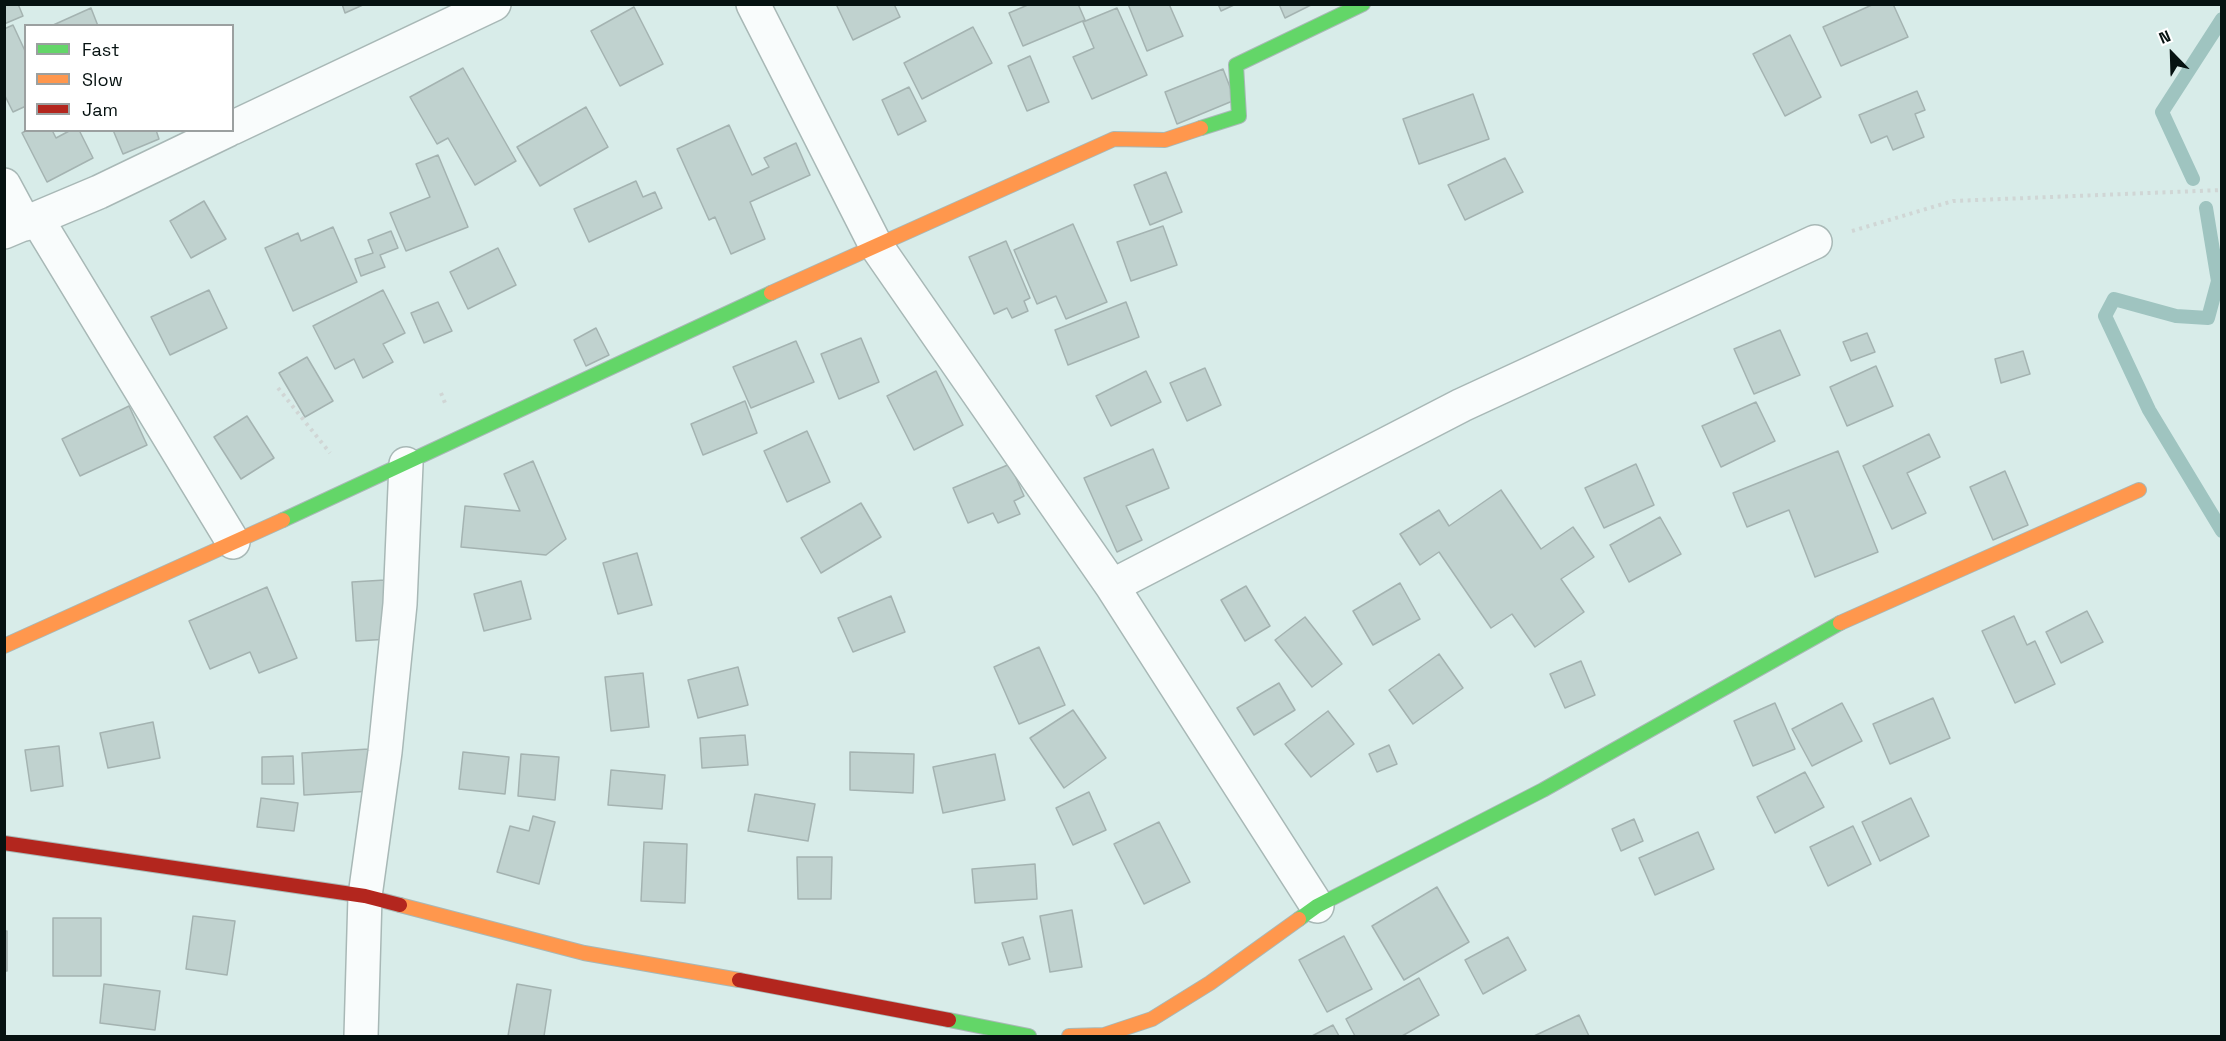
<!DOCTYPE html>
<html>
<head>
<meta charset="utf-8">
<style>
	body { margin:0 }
	#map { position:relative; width:2226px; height:1041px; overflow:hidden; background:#d8ece9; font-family:"Space Grotesk",sans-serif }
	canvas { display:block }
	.frame { position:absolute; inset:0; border:6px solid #061211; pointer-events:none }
	.legend { position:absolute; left:24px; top:24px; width:210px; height:108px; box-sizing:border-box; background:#fff; border:2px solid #9ba0a0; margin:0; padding:8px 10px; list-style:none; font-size:18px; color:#061211 }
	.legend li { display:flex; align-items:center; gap:12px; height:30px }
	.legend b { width:30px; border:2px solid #9ba0a0 }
	.north { position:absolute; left:2142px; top:24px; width:60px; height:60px; -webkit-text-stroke:4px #fff; paint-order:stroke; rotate:337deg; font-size:16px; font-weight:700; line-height:24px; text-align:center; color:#061211 }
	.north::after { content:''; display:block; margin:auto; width:21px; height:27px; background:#061211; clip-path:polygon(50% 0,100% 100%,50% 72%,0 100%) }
</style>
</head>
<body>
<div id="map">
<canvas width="2226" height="1041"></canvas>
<div class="frame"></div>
<ul class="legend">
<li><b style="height:8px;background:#63d668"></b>Fast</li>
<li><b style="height:8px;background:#ff974d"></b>Slow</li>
<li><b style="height:8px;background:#b3261e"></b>Jam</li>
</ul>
<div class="north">N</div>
</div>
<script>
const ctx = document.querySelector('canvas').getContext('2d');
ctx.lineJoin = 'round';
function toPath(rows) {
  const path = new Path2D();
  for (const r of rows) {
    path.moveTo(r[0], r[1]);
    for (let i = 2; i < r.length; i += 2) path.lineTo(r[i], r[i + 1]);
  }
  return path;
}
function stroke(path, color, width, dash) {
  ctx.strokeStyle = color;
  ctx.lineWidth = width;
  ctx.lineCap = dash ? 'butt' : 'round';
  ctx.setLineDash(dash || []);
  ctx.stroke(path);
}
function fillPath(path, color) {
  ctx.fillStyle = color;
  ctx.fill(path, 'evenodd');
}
const stream = toPath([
	[2193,179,2162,112,2222,19],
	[2206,208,2218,281,2208,318,2176,316,2114,299,2105,316,2149,410,2222,531]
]);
const building = toPath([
	[4,4,18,4,23,16,4,24,4,4],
	[342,4,365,4,345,13,342,4],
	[836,4,894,4,900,17,853,40,836,4],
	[1030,4,1078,4,1085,20,1023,46,1009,13,1030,4],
	[1128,4,1169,4,1183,36,1147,51,1128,4],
	[1218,4,1236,4,1221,11,1218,4],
	[1279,4,1311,4,1311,5,1285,18,1279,4],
	[1874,4,1893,4,1908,37,1841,66,1823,27,1874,4],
	[634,7,663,64,620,86,591,31,634,7],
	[91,8,98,26,51,26,91,8],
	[1117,8,1147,75,1092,99,1073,57,1094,48,1083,22,1117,8],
	[13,25,26,53,26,106,13,112,4,94,4,29,13,25],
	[973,27,992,63,922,99,904,63,973,27],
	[1790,35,1821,97,1785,116,1753,54,1790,35],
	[1030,56,1049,102,1027,111,1008,66,1030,56],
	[463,68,516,161,475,185,448,138,437,144,410,97,463,68],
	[1223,69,1235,100,1177,124,1165,92,1223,69],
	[909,87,926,121,898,135,882,100,909,87],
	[1917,91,1925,110,1915,114,1924,137,1893,150,1887,136,1871,143,1859,115,1917,91],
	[1473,94,1489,139,1419,164,1403,119,1473,94],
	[586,107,608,147,540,186,517,147,586,107],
	[729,125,752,175,769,167,764,158,796,143,810,175,750,202,765,239,731,254,715,217,709,220,677,149,729,125],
	[27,130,52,130,56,138,71,130,79,130,93,158,47,182,22,133,27,130],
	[113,130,156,130,159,139,123,154,113,130],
	[438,155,468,227,406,251,390,213,430,197,416,164,438,155],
	[1505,158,1523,192,1465,220,1448,185,1505,158],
	[1166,172,1182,212,1150,225,1134,185,1166,172],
	[636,181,643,197,655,192,662,208,589,242,574,209,636,181],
	[204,201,226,239,191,258,170,221,204,201],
	[1073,224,1107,302,1066,319,1056,296,1037,304,1014,250,1073,224],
	[1163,226,1177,265,1131,281,1117,242,1163,226],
	[333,227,357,282,293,311,265,248,298,233,301,241,333,227],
	[391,231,398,248,380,255,385,267,361,276,355,259,373,253,368,240,391,231],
	[1006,241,1030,298,1024,301,1028,311,1012,318,1007,308,994,314,969,257,1006,241],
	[498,248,516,285,468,309,450,272,498,248],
	[209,290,227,328,170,355,151,317,209,290],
	[383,290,405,333,383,344,393,362,363,378,354,359,335,369,313,326,383,290],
	[438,302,452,331,424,343,411,313,438,302],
	[1126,302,1139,337,1068,365,1055,330,1126,302],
	[596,328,609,355,586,366,574,340,596,328],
	[1780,330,1800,375,1754,394,1734,349,1780,330],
	[1867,333,1875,352,1851,361,1843,342,1867,333],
	[861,338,879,382,839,399,821,354,861,338],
	[796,341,814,382,751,408,733,367,796,341],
	[2023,351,2030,374,2001,383,1995,359,2023,351],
	[307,357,333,401,305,417,279,373,307,357],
	[1876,366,1893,406,1847,426,1830,387,1876,366],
	[1205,368,1221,405,1187,421,1170,383,1205,368],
	[936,371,963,425,914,450,887,396,936,371],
	[1146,371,1161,402,1111,426,1096,396,1146,371],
	[745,401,757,433,703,455,691,424,745,401],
	[1756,402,1775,441,1721,467,1702,426,1756,402],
	[129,406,147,445,80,476,62,439,129,406],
	[247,416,274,458,241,479,214,437,247,416],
	[807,431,830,482,787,502,764,451,807,431],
	[1929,434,1940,457,1907,473,1926,513,1892,529,1863,466,1929,434],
	[1153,449,1169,488,1126,506,1142,540,1117,552,1084,478,1153,449],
	[1838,451,1878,552,1815,577,1789,510,1747,527,1733,493,1838,451],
	[533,461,566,539,546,555,461,547,465,506,520,511,504,474,533,461],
	[1010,464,1024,496,1014,501,1020,514,998,523,993,513,968,523,953,488,1010,464],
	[1636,464,1654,505,1604,528,1585,488,1636,464],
	[2005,471,2028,525,1993,540,1970,487,2005,471],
	[1501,490,1541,549,1573,527,1594,557,1561,579,1584,612,1535,647,1512,614,1491,628,1439,552,1420,565,1400,534,1439,510,1449,526,1501,490],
	[861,503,881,537,821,573,801,538,861,503],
	[1660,517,1681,554,1629,582,1610,545,1660,517],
	[637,553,652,605,618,614,603,563,637,553],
	[385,580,390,639,356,641,352,582,385,580],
	[521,581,531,619,484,631,474,594,521,581],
	[1400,583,1420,619,1373,645,1353,611,1400,583],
	[1246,586,1270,626,1245,641,1221,600,1246,586],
	[267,587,297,658,259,673,250,652,210,669,189,621,267,587],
	[891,596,905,632,853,652,838,618,891,596],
	[2087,611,2103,642,2061,663,2046,632,2087,611],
	[2014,616,2027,645,2035,641,2055,684,2015,703,1982,631,2014,616],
	[1305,617,1342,664,1312,687,1275,640,1305,617],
	[1039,647,1065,705,1019,724,994,667,1039,647],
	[1439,654,1463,688,1413,724,1389,690,1439,654],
	[1581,661,1595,695,1565,708,1550,674,1581,661],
	[738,667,748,705,698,718,688,680,738,667],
	[643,673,649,727,611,731,605,677,643,673],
	[1279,683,1295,710,1254,735,1237,708,1279,683],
	[1933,698,1950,738,1890,764,1873,724,1933,698],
	[1775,703,1795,749,1753,766,1734,721,1775,703],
	[1842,703,1862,741,1812,766,1792,729,1842,703],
	[1073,710,1106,758,1064,788,1030,738,1073,710],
	[1328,711,1354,744,1311,777,1285,744,1328,711],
	[153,722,160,758,108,768,100,733,153,722],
	[745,735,748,765,702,768,700,738,745,735],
	[1389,745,1397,764,1377,772,1369,754,1389,745],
	[59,746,63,786,31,791,25,750,59,746],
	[369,749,372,791,304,795,302,753,369,749],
	[463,752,509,757,505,794,459,789,463,752],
	[850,752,914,754,913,793,850,790,850,752],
	[521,754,559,757,555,800,518,796,521,754],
	[995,754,1005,800,943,813,933,767,995,754],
	[293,756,294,784,262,784,262,757,293,756],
	[611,770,665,775,662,809,608,805,611,770],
	[1805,772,1824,807,1775,833,1757,797,1805,772],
	[1089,792,1106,830,1073,845,1056,808,1089,792],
	[755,794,815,804,808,841,748,831,755,794],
	[261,798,298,803,294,831,257,827,261,798],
	[1911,798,1929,836,1880,861,1862,822,1911,798],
	[533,816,555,822,539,884,497,872,510,826,529,831,533,816],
	[1634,819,1643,841,1621,851,1612,829,1634,819],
	[1159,822,1190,882,1144,904,1114,844,1159,822],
	[1853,826,1871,864,1828,886,1810,847,1853,826],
	[1698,832,1714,869,1655,895,1639,858,1698,832],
	[644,842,687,844,685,903,641,901,644,842],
	[797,857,832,857,831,899,798,899,797,857],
	[1035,864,1037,899,975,903,972,869,1035,864],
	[1437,887,1469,942,1404,980,1372,926,1437,887],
	[1072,910,1082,967,1050,972,1040,916,1072,910],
	[193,916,235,921,227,975,186,969,193,916],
	[53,918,101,918,101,976,53,976,53,918],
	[4,931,7,931,7,971,4,971,4,931],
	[1344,936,1372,989,1327,1012,1299,960,1344,936],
	[1023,937,1030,959,1009,965,1002,943,1023,937],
	[1508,937,1526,970,1483,994,1465,960,1508,937],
	[1419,978,1439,1015,1402,1036,1355,1036,1346,1019,1419,978],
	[104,984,160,991,155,1030,100,1023,104,984],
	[517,984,551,990,544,1036,508,1036,517,984],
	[1579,1015,1589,1036,1534,1036,1579,1015],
	[1333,1025,1339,1036,1312,1036,1333,1025]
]);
const path = toPath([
	[1852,231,1953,201,2222,190],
	[278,388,330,453],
	[441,393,445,403]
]);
const street = toPath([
	[753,4,875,244,1112,586,1317,906],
	[232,128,494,4],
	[4,185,25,224],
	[37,219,233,542],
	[4,232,99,192,228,130],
	[1112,586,1462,405,1815,242],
	[361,1036,365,896,385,752,400,604,406,464]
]);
const fast = toPath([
	[1201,128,1239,116,1236,65,1363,4],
	[283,520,771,293],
	[1299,919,1317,906,1543,790,1840,623],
	[949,1020,1029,1036]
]);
const slow = toPath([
	[771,293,1114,139,1165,140,1201,128],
	[1840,623,2139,490],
	[4,646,283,520],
	[400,905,584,953,739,980],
	[1069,1036,1104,1035,1152,1019,1210,983,1299,919]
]);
const jam = toPath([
	[4,843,365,896,400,905],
	[739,980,949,1020]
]);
stroke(stream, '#9fc4c0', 14);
fillPath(building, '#c0d2cf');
stroke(building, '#a4b3b1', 1.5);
stroke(street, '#a8b8b6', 36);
stroke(fast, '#a8b8b6', 16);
stroke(slow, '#a8b8b6', 16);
stroke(jam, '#a8b8b6', 16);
stroke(path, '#d0d6d5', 4, [3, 4.5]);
stroke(street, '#f9fcfc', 33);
stroke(fast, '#63d668', 14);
stroke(slow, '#ff974d', 14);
stroke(jam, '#b3261e', 14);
</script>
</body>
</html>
